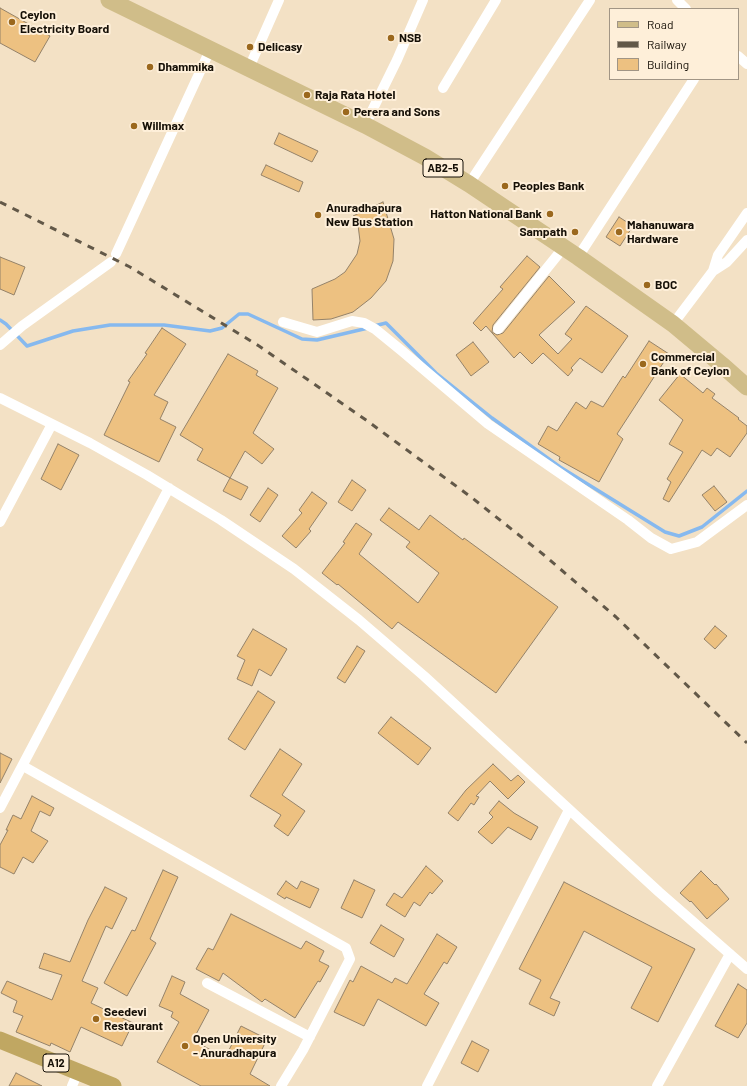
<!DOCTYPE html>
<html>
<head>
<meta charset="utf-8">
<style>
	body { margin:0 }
	#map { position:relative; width:747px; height:1086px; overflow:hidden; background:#f3e1c5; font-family:Barlow,sans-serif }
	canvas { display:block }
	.legend { position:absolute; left:609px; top:8px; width:130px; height:72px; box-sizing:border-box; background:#feefd9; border:1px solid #a19585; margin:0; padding:5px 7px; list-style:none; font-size:12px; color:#150f06 }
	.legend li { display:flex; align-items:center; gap:8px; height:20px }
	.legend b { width:20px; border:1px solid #a19585 }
</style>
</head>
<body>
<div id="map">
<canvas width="747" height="1086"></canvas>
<ul class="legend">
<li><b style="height:5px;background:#d0bd89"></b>Road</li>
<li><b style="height:5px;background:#625848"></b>Railway</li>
<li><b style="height:11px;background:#edc181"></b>Building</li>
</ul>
</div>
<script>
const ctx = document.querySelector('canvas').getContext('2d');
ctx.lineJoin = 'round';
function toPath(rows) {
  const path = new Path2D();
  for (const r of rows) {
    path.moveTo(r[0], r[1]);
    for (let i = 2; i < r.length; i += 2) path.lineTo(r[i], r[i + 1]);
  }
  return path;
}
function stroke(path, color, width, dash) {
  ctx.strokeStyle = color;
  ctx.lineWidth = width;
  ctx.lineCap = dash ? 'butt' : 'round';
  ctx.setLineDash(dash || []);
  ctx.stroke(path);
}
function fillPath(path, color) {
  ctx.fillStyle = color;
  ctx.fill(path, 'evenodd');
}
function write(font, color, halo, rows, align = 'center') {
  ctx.font = font + ' Barlow,sans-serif';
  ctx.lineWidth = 4;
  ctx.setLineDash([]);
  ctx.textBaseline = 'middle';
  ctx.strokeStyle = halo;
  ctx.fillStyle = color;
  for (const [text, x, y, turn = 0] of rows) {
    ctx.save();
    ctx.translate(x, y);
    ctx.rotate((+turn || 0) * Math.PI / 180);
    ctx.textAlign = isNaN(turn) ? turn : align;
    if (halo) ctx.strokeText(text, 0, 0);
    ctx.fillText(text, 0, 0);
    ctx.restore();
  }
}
const stream = toPath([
	[0,320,6,324,27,346,73,331,110,325,164,325,210,331,222,328,239,314,248,314,302,339,317,340,368,328],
	[374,326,386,323,436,373,492,418,560,467,665,532,679,536,702,527,747,491]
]);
const building = toPath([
	[0,8,50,36,35,62,0,43,0,8],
	[279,133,318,151,312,162,274,144,279,133],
	[266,165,303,182,299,192,261,175,266,165],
	[383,202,394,239,393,261,386,281,371,298,353,312,331,319,313,320,312,289,335,279,345,272,357,254,360,241,358,225,353,216,383,202],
	[619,217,633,226,620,246,606,237,619,217],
	[527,256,540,267,493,325,492,332,497,335,503,333,549,276,575,302,539,335,558,354,572,339,565,334,586,306,628,336,602,373,580,358,571,368,573,370,568,376,543,353,532,364,520,352,514,358,486,326,481,331,473,323,503,289,500,287,527,256],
	[0,257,25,267,14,295,0,289,0,257],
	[162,328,186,344,154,395,168,402,160,419,176,427,159,462,104,435,130,382,128,381,147,354,145,353,162,328],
	[649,341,669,354,617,434,623,439,599,482,559,460,560,457,538,444,548,426,557,431,576,402,586,409,591,401,603,407,623,376,625,378,649,341],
	[473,342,489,362,471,376,456,355,473,342],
	[228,354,258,371,256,375,278,388,253,433,274,449,262,464,245,451,230,478,197,460,203,449,180,435,228,354],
	[680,374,703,393,707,388,715,394,712,398,739,418,738,419,747,426,747,433,730,457,717,448,711,456,702,450,669,502,663,499,671,482,667,479,683,452,669,444,683,420,659,400,680,374],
	[58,444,79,455,61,490,41,479,58,444],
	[230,478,248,487,241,500,223,491,230,478],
	[352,480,366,490,352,511,338,502,352,480],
	[714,486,727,502,715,511,702,495,714,486],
	[268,488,278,495,260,522,250,515,268,488],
	[312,492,327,503,309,529,311,531,296,548,282,536,302,513,299,510,312,492],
	[389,508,419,530,430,515,463,540,464,538,558,607,496,693,398,622,392,629,338,584,337,585,322,573,345,543,343,542,356,523,372,534,359,554,418,603,439,573,406,547,410,542,380,520,389,508],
	[715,626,727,636,715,649,704,639,715,626],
	[253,629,287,649,271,676,259,669,252,686,237,679,245,660,237,656,253,629],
	[357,646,365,651,345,683,337,678,357,646],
	[258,691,275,702,245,750,228,739,258,691],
	[391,717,431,748,418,765,378,733,391,717],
	[280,749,302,764,282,795,305,811,288,836,274,826,281,815,250,796,280,749],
	[0,753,12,759,0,783,0,753],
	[493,764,511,781,518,775,525,782,508,799,490,781,476,796,479,797,474,805,471,803,458,821,448,813,466,790,493,764],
	[32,796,54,808,50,816,40,811,31,831,48,841,33,863,23,857,14,874,0,867,0,845,8,830,6,830,13,815,21,819,32,796],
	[499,801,514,813,538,827,531,840,508,827,492,844,478,832,493,817,489,813,499,801],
	[426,866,443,881,432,894,430,892,420,906,414,902,405,917,386,905,394,893,402,898,426,866],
	[163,870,178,877,150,939,156,943,127,996,104,983,132,930,135,931,163,870],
	[701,871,715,885,716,884,729,899,707,919,691,901,690,902,680,893,701,871],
	[354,880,375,890,362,918,341,908,354,880],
	[286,881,297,889,301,881,319,889,310,908,286,897,285,899,277,894,286,881],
	[564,882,695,949,658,1022,631,1008,652,967,584,931,550,998,560,1002,554,1016,529,1004,541,980,519,969,564,882],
	[105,887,127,898,112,929,106,926,82,981,98,988,91,1003,133,1023,122,1046,81,1027,70,1052,51,1043,50,1046,16,1032,23,1016,13,1012,17,1001,1,993,7,981,52,1000,62,975,39,968,44,953,70,962,88,920,105,887],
	[231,914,301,949,306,941,324,951,319,961,329,966,320,982,318,981,295,1018,265,999,262,1002,223,973,219,981,196,969,208,948,213,950,231,914],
	[381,925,404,939,394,957,370,943,381,925],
	[437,934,457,947,447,964,444,962,424,994,439,1003,426,1026,378,999,364,1026,334,1012,350,980,353,982,361,966,392,983,395,978,407,984,437,934],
	[172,976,185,982,180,994,209,1010,193,1040,225,1058,241,1026,267,1039,250,1074,270,1086,201,1086,157,1062,179,1022,171,1017,173,1012,159,1006,172,976],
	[738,984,747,990,747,1023,738,1038,715,1026,738,984],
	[472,1041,489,1050,478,1072,461,1063,472,1041],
	[16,1073,42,1086,9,1086,16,1073]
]);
const minor = toPath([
	[677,0,686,9],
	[738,56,747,64],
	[249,68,279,0],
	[443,88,496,0],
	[365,125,397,60,423,0],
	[469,184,590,0],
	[116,254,210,50],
	[578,257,694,79],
	[713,271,718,255,747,213],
	[283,322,317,332,352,321,364,323,375,329,402,351,488,424,628,520,651,538,671,549,697,542,747,505],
	[673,324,713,271,727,262,747,240],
	[498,329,564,247],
	[0,345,22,326,111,262],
	[0,398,90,443,147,475,221,520,294,569,359,620,424,676,659,892,747,969],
	[0,522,52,424],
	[23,766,346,948,350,959,303,1050,281,1086],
	[0,808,169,488],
	[207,983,310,1037],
	[72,1086,78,1072],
	[427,1086,569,810],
	[657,1086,730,954]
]);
const primary = toPath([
	[109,0,365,125,425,157,469,184,578,257,673,324,722,365,747,387]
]);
const trunk = toPath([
	[0,1040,113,1086]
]);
const rail = toPath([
	[0,202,130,267,259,346,366,420,471,497,544,555,616,617,747,743]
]);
const markers = [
	[12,22,4,"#9b681d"],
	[391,38,4,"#9b681d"],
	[250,47,4,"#9b681d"],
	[150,67,4,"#9b681d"],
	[307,95,4,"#9b681d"],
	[346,112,4,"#9b681d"],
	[134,126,4,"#9b681d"],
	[505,186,4,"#9b681d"],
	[550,214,4,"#9b681d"],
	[318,215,4,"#9b681d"],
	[575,232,4,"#9b681d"],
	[619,232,4,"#9b681d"],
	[647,285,4,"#9b681d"],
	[643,364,4,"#9b681d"],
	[96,1019,4,"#9b681d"],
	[185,1046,4,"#9b681d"]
];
const shields = [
	[443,168,40],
	[56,1063,26]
];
const shieldNames = [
	["AB2-5",443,168],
	["A12",56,1063]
];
const poiNames = [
	["Ceylon",20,15],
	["Electricity Board",20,29],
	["NSB",399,38],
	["Delicasy",258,47],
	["Dhammika",158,67],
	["Raja Rata Hotel",315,95],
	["Perera and Sons",354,112],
	["Willmax",142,126],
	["Peoples Bank",513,186],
	["Anuradhapura",326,208],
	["New Bus Station",326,222],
	["Hatton National Bank",542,214,"right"],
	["Mahanuwara",627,225],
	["Hardware",627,239],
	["Sampath",567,232,"right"],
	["BOC",655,285],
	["Commercial",651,357],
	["Bank of Ceylon",651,371],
	["Seedevi",104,1012],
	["Restaurant",104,1026],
	["Open University",193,1039],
	["- Anuradhapura",193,1053]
];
stroke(stream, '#86b9ef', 3.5);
fillPath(building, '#edc181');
stroke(building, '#948269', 1);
stroke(minor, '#fff', 10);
stroke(primary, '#d0bd89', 17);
stroke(trunk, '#c0a762', 17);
stroke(rail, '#625848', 3, [7, 7]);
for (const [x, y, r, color] of markers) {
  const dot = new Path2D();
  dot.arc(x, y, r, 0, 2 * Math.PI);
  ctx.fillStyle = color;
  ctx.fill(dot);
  stroke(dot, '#feefd9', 1.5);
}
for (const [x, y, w] of shields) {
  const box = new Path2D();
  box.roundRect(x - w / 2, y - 9, w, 18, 3);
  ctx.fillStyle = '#feefd9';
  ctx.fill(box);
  stroke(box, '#150f06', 1);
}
write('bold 11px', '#150f06', null, shieldNames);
write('bold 12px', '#150f06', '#feefd9', poiNames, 'left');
</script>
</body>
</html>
